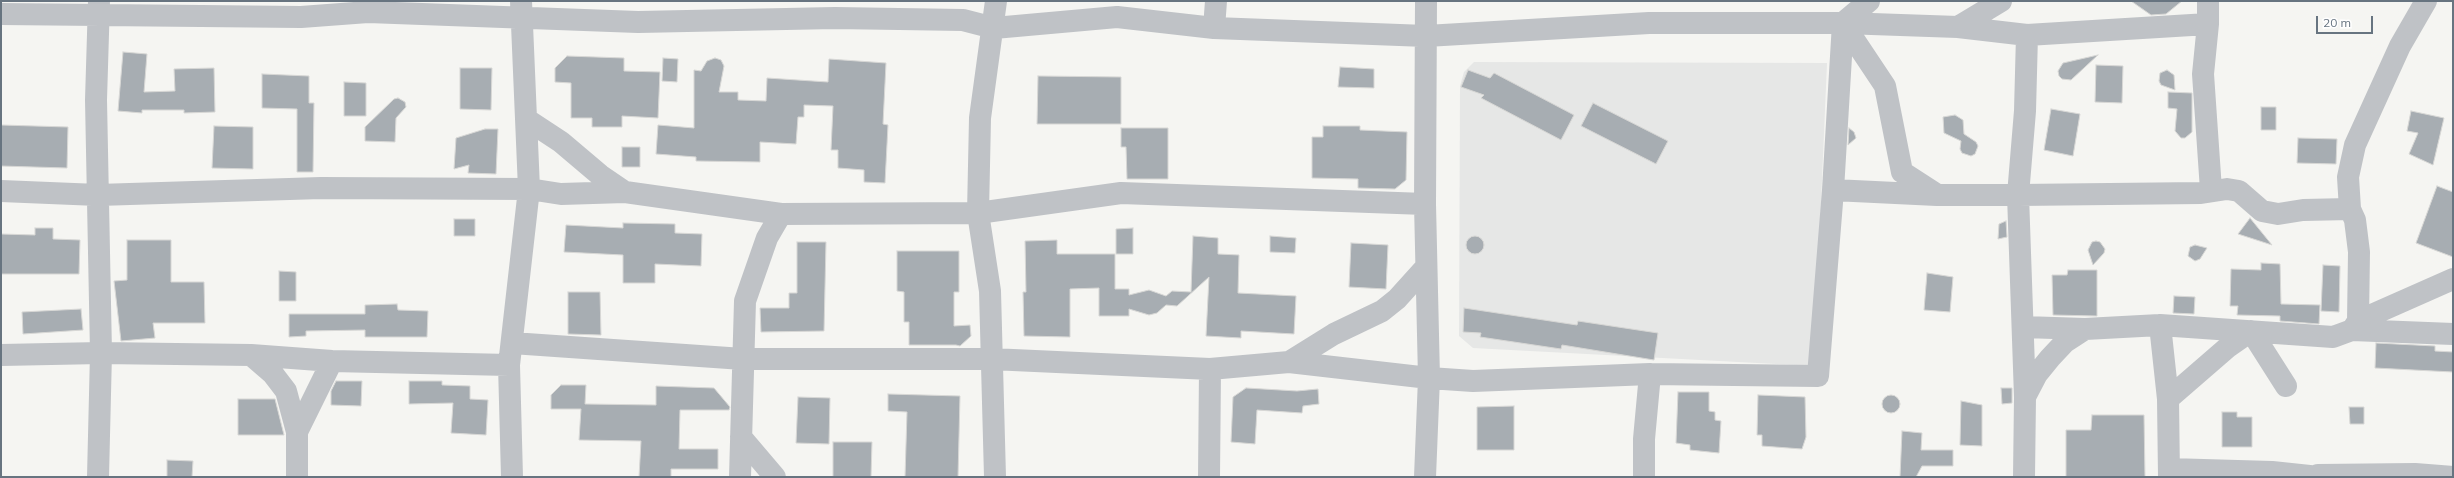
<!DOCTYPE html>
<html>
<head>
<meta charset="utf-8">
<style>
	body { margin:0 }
	#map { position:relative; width:2454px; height:478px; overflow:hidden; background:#f5f5f2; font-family:Mulish,sans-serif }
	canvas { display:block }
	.frame { position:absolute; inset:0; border:2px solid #677480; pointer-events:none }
	.scale { position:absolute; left:2316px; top:16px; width:57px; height:18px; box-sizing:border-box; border:2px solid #677480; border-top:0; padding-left:5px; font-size:12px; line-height:14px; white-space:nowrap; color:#677480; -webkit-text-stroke:3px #fff; paint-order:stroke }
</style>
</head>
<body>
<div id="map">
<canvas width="2454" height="478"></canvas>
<div class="frame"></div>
<div class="scale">20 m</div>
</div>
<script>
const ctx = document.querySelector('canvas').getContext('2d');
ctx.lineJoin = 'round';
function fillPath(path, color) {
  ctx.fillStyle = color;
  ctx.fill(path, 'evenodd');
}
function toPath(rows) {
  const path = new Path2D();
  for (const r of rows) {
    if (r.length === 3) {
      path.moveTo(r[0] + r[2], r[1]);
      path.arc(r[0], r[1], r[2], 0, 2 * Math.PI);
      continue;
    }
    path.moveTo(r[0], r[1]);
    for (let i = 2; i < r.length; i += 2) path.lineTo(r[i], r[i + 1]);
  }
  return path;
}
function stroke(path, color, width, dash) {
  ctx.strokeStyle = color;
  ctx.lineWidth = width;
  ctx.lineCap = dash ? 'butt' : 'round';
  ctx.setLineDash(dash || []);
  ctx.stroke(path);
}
const built = toPath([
	[1474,62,1827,63,1814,366,1473,348,1459,336,1460,86,1464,72]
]);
const building = toPath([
	[2131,1,2182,1,2166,14,2151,15,2131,1],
	[123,52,147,54,144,92,175,91,174,69,214,68,215,112,184,113,184,110,142,110,142,113,118,111,123,52],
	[2098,55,2071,80,2062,79,2059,76,2058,71,2063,63,2098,55],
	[567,56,624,58,624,71,660,72,658,118,622,116,622,127,592,127,592,118,571,118,571,83,555,82,555,68,567,56],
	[663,58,678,59,677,82,662,81,663,58],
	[715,58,721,60,724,66,719,92,738,92,738,100,766,101,767,78,828,82,829,59,886,63,883,124,888,125,885,183,864,182,864,170,838,168,838,150,831,150,833,106,804,105,804,117,798,117,796,144,760,142,760,162,696,161,696,157,656,154,658,125,694,128,694,70,701,71,707,61,715,58],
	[2096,65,2123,66,2122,103,2095,102,2096,65],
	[1340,67,1374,69,1374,88,1338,87,1340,67],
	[460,68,492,68,491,110,460,109,460,68],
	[1468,70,1490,78,1494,73,1574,115,1561,140,1481,98,1484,95,1461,87,1468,70],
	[2167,70,2174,75,2175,90,2161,85,2159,81,2160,73,2167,70],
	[262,74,309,76,309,103,314,103,313,172,297,172,297,109,262,108,262,74],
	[1038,76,1121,77,1121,124,1037,124,1038,76],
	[344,82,366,83,366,116,344,116,344,82],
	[2168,92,2192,93,2192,132,2185,138,2181,138,2175,131,2177,109,2168,108,2168,92],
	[398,98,405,102,406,107,396,118,395,142,365,141,365,127,394,99,398,98],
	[1593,103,1668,141,1656,164,1581,126,1593,103],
	[2261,107,2276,107,2276,130,2261,130,2261,107],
	[2051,109,2080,114,2073,156,2044,150,2051,109],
	[2411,111,2444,118,2433,165,2409,154,2418,133,2407,131,2411,111],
	[1955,115,1963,120,1964,134,1976,142,1978,146,1975,154,1971,156,1962,153,1960,149,1961,141,1944,133,1943,117,1955,115],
	[1,125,68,127,67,168,1,166,1,125],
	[214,126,253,127,253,169,212,168,214,126],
	[1323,126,1360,126,1360,130,1407,132,1406,180,1395,189,1358,188,1358,179,1312,178,1312,137,1323,137,1323,126],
	[1121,128,1168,128,1168,179,1127,179,1126,147,1121,147,1121,128],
	[1849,128,1854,132,1856,138,1848,145,1849,128],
	[485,129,498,129,496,174,468,173,469,165,454,169,456,138,485,129],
	[2298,138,2337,139,2336,164,2297,163,2298,138],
	[622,147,640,147,640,167,622,167,622,147],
	[2437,186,2453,192,2453,257,2416,243,2437,186],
	[2250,218,2272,245,2238,234,2250,218],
	[454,219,475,219,475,236,454,236,454,219],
	[2006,221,2007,237,1998,239,1999,224,2006,221],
	[623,223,675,224,675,233,702,234,701,266,655,264,655,283,623,283,623,255,564,252,566,225,623,228,623,223],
	[35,228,53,228,53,239,80,240,79,274,1,274,1,234,35,235,35,228],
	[1133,228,1133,254,1116,254,1116,229,1133,228],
	[1193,236,1218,238,1218,254,1239,255,1238,293,1296,296,1294,334,1241,331,1241,338,1206,336,1209,277,1177,306,1166,305,1157,313,1149,315,1129,309,1129,316,1099,316,1099,288,1070,289,1070,337,1024,336,1023,292,1026,292,1025,241,1057,240,1057,254,1115,254,1115,289,1129,289,1129,295,1149,290,1166,296,1172,291,1191,292,1193,236],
	[1270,236,1296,238,1295,253,1270,252,1270,236],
	[1475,245,9],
	[127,240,171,240,171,282,204,282,205,323,153,323,155,338,121,341,114,281,127,280,127,240],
	[2096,241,2100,242,2105,249,2104,253,2093,265,2088,250,2092,242,2096,241],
	[797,242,826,242,824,331,761,332,760,308,789,308,789,293,797,293,797,242],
	[1351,243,1388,245,1386,289,1349,287,1351,243],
	[2195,245,2207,248,2200,259,2195,261,2188,256,2190,247,2195,245],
	[897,251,959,251,959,292,954,292,954,326,970,325,971,336,960,346,956,345,909,345,909,322,904,322,904,292,897,291,897,251],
	[2261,263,2280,264,2281,304,2320,305,2319,324,2280,321,2280,316,2237,315,2238,306,2230,306,2231,269,2261,270,2261,263],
	[2323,265,2340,266,2339,312,2321,311,2323,265],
	[2068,270,2097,270,2097,316,2053,315,2052,275,2067,275,2068,270],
	[279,271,296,272,296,301,279,301,279,271],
	[1927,273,1953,277,1950,312,1924,310,1927,273],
	[568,292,600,292,601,335,568,334,568,292],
	[2174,296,2195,297,2194,314,2173,313,2174,296],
	[397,304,398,310,428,311,427,337,365,337,365,330,306,331,306,336,289,337,289,314,365,314,365,305,397,304],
	[1464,308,1577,325,1578,321,1658,333,1654,360,1562,345,1561,349,1480,337,1481,333,1463,332,1464,308],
	[81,309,83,330,23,334,22,312,81,309],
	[2376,343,2435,346,2435,351,2453,352,2453,372,2375,368,2376,343],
	[336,381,362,381,361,406,331,405,331,391,336,381],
	[409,381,442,381,442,385,470,386,470,399,488,400,486,435,451,433,453,403,409,404,409,381],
	[561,385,586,385,585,404,656,405,656,386,714,388,730,407,729,410,680,410,679,449,718,449,718,469,671,469,671,477,639,477,641,441,579,440,581,409,551,409,551,395,561,385],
	[1246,388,1297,391,1318,389,1319,404,1303,406,1302,413,1257,410,1255,444,1231,442,1233,397,1246,388],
	[2001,388,2012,388,2012,403,2002,404,2001,388],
	[1678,392,1709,392,1709,411,1715,412,1715,420,1721,421,1719,453,1690,450,1690,445,1676,443,1678,392],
	[888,394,960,396,958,477,905,477,907,412,888,411,888,394],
	[1891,404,9],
	[1758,395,1805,397,1806,437,1802,449,1762,446,1762,435,1757,435,1758,395],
	[798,397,830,398,829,444,796,443,798,397],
	[238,399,275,399,284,435,238,435,238,399],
	[1961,401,1982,405,1982,446,1960,445,1961,401],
	[1514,406,1514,450,1477,450,1477,407,1514,406],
	[2349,407,2364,407,2364,424,2350,424,2349,407],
	[2222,412,2237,412,2237,417,2252,417,2252,447,2222,447,2222,412],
	[2092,415,2144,415,2145,477,2066,477,2066,430,2091,430,2092,415],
	[1902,431,1922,433,1921,450,1953,450,1953,466,1922,466,1916,477,1900,477,1902,431],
	[833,442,872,442,871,477,833,477,833,442],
	[167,460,193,461,192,477,167,477,167,460]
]);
const street = toPath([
	[1,14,301,17,368,12,638,22,835,18,963,20,994,28,1117,17,1214,28,1426,36,1649,23,1843,23,1958,27,2027,35,2208,24,2203,74,2211,190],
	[1843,23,1885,86,1902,172,1936,194],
	[2208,24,2208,1],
	[1958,27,2001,1],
	[1214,28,1216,1],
	[526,119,561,142,600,175,625,192,781,214,978,213,1121,193,1425,204],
	[1833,190,1937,195,2018,195,2201,193,2227,189,2239,191,2262,211,2278,214,2303,210,2350,209],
	[1,191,98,195,321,188,529,189,561,194,625,192],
	[2358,321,2359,252,2355,220,2350,209,2348,177,2355,145,2400,46,2426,1],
	[2160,325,2168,399,2169,477],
	[2023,327,2085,329,2160,325,2333,337,2352,330,2453,334],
	[2352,330,2358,321,2453,279],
	[512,343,743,359,991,359,1210,369,1289,362,1429,378,1473,381,1650,374,1818,376,1833,190,1843,23,1869,1],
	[1,355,101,353,251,355,332,361,509,365],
	[251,355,273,374,286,391,297,432,297,477],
	[1289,362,1334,334,1382,311,1397,299,1425,268],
	[2025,397,2037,374,2050,358,2065,342,2085,329],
	[2168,399,2228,347,2251,331,2286,386],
	[297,432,332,361],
	[741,437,775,477],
	[2169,469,2272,472,2319,477],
	[2318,475,2415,474,2453,477],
	[98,477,101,353,96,100,99,1],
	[512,477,509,365,529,189,521,1],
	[740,477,745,301,767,238,781,214],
	[995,477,990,291,978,213,980,118,996,1],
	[1209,477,1210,369],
	[1425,477,1429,378,1425,204,1426,1],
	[1644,477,1644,439,1650,374],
	[2024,477,2025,397,2018,195,2025,111,2027,35]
]);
fillPath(built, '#e6e7e6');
fillPath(building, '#a7adb2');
stroke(building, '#d7d7d5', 1);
stroke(street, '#bfc2c6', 22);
</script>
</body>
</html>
